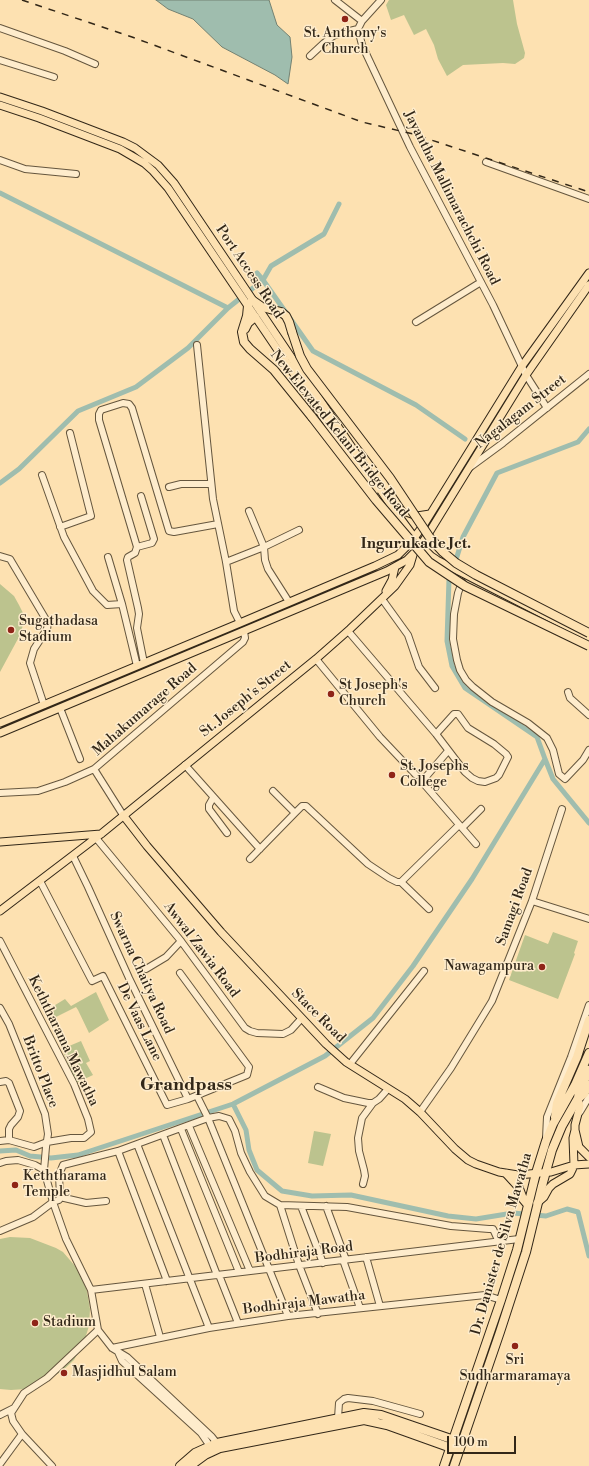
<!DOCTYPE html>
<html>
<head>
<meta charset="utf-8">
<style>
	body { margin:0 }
	#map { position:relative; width:589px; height:1466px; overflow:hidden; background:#fde1b1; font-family:"Libre Bodoni",serif }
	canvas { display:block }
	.scale { position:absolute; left:447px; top:1436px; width:69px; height:18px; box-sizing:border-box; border:2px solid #322718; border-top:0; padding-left:5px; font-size:12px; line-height:14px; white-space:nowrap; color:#322718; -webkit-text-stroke:3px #feeccc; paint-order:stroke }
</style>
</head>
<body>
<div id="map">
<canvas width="589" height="1466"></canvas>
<div class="scale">100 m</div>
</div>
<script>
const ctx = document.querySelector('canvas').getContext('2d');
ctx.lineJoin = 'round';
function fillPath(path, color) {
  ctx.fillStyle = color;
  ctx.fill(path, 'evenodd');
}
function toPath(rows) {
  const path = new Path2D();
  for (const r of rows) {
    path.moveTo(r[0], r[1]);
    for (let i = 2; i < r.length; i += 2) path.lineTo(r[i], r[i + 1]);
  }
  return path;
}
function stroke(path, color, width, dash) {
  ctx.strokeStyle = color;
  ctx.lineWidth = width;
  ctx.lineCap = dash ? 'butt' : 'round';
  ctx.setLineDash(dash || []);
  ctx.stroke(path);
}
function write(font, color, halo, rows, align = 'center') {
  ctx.font = font + ' "Libre Bodoni",serif';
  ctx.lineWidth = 3;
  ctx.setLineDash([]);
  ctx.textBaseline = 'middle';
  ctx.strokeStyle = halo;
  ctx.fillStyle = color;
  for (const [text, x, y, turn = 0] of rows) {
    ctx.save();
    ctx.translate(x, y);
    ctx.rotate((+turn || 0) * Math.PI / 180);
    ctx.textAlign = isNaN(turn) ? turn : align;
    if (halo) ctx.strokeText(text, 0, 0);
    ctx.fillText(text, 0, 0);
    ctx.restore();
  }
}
const green = toPath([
	[389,0,513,0,517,24,525,53,524,58,515,64,503,63,463,65,447,76,438,59,434,45,426,29,414,35,404,15,391,20,386,5],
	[0,584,14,596,19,605,23,613,23,625,20,635,0,672],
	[553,932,578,941,574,953,575,954,558,999,509,980,525,935,548,944],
	[96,992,109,1020,89,1033,78,1010,76,1007,50,1020,47,1010,65,999,71,1006],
	[81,1041,90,1061,86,1063,93,1075,76,1083,62,1049],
	[314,1131,331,1134,323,1166,308,1163],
	[10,1237,30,1238,56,1248,63,1252,75,1266,86,1286,90,1309,89,1326,84,1342,74,1360,62,1371,41,1384,26,1389,11,1390,0,1389,0,1239]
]);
const water = toPath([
	[156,0,269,0,277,25,290,37,292,57,288,84,275,75,222,47,193,19,168,9,156,0]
]);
const canal = toPath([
	[0,193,228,308,188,348,136,387,78,411,19,469,0,483],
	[257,273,263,280,313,351,416,405,465,439],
	[228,308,263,280,271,266,324,234,339,204],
	[455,563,463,537,497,473,578,442,589,429],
	[545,759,553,779,589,823],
	[233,1104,246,1130,249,1150,257,1170,282,1191,312,1196,351,1195,448,1216,476,1219,513,1213,546,1216,567,1209,578,1212,589,1256],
	[0,1151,16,1150,30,1156,51,1158,78,1155,233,1104,325,1056,373,1018,413,966,472,879,545,759,537,737,465,688,452,666,447,641,449,579,451,574]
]);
const minor = toPath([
	[335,0,362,21],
	[381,0,362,21,358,29,362,45,410,147,493,305,526,375,547,408],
	[0,28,65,51,95,64],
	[310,56,324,43,333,36,341,33,358,29],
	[0,60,54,77],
	[0,160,25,169,76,174],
	[486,162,589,199],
	[416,322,481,282],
	[197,345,213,499,226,562,234,611,240,623],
	[469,468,503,443,589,374],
	[42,475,64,537,93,591,107,605,122,604],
	[169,487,181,484,211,484],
	[249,511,264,547,265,560,268,569,289,602],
	[60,527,91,516,70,433],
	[137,547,152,543,154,539,141,496],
	[0,556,10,559,48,623,47,629,34,649,30,663,44,705],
	[108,557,122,604,137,666],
	[226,562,264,547,299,530],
	[462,582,458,593,454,614,453,639,457,660,460,670,466,680,473,687,492,702,528,723,547,738,553,750,559,774,565,779,583,760,589,750],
	[382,599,408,635,419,667,435,688],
	[348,631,436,734,465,772,472,778,478,781,485,782,496,778,499,775,508,757,506,754,494,744,468,728,458,714,454,714,436,734],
	[316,659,380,737,416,775],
	[144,663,137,628,139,614,138,608,127,560,128,557,135,553,137,547,99,420,99,414,101,410,123,403,129,404,132,408,169,531,174,532,218,524],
	[568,692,570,698,589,715],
	[60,708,80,759],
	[448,751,424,779,423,783,476,844],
	[185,765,260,849],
	[94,769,123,815],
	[273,791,295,813],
	[0,793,38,791,65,782,94,769,243,642,245,638,244,631],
	[213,798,209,805,209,809,227,833],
	[462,828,481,809],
	[96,838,181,941,245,1028,250,1031,257,1033,283,1034,291,1030,301,1019],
	[73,856,88,887,129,978,188,1099],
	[250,859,295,813,302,806,306,806,368,864,389,878,397,882,401,882,429,909],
	[40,881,92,981,103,976,167,1105,188,1099,247,1075,249,1067,180,973],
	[401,882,459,825],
	[532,901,589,919],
	[0,941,74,1084,88,1119,91,1132,84,1138,71,1138,47,1142,34,1147,9,1140,0,1141],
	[146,969,166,957,181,941],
	[0,1008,9,1024,45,1114,48,1134,46,1147,44,1170,53,1202,66,1239,91,1290,98,1330,112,1348,127,1357,212,1437,219,1446],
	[350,1064,424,971],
	[0,1082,6,1081,9,1083,20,1111,18,1117,11,1125,9,1129,9,1140],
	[318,1087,344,1098,368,1103,373,1103,379,1099,388,1089],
	[197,1096,208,1118,288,1316],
	[420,1112,451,1068,492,1001,532,901,562,809],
	[580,1112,589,1097],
	[189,1126,250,1271],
	[181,1129,239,1272],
	[163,1135,217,1275],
	[546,1138,547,1117,571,1057,589,1005],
	[137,1144,209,1328],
	[118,1151,167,1281],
	[0,1163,6,1161,18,1160,35,1165,44,1170],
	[363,1184,365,1176,364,1170,359,1151,358,1138,362,1118,373,1103],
	[60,1197,86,1203,106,1201],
	[280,1205,299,1265,318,1314],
	[301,1206,323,1263],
	[326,1206,346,1260],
	[0,1231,33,1217,53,1202,59,1200,60,1197,59,1175,63,1165,118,1151,208,1118,219,1116,229,1119,235,1131,241,1153,250,1172,265,1196,280,1205,347,1207,451,1226,489,1229,493,1229,499,1242],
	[366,1257,380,1306],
	[343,1260,360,1308],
	[219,1275,238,1323],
	[145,1284,160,1337],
	[91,1290,519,1239],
	[112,1348,209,1328,288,1316,485,1295,501,1300],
	[118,1352,122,1361,201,1433,212,1449],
	[0,1415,14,1408],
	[338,1418,339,1403,344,1399,348,1398,373,1401,420,1414],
	[0,1464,22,1434],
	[52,1466,22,1434,13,1421,11,1413,24,1393,47,1378,98,1330]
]);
const major = toPath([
	[0,97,42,111,123,142,135,148,158,165,174,183,392,507,420,545,431,556,437,560,589,638],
	[0,105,39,118,120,149,144,163,153,171,168,188,374,492],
	[393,507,417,516,430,514],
	[386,591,392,580,395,567],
	[0,723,240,623,375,566,398,555,410,543,423,526,522,366,589,273],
	[0,733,387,571,407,560,416,551,427,536,526,375,589,285],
	[123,815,147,846,221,932,326,1044,346,1062,405,1099,420,1112,455,1149,468,1160,476,1164,499,1172,518,1175,551,1172,574,1165,589,1164],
	[0,842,101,834],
	[0,911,101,834,316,659,350,629,395,586,410,565,413,555],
	[578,1098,580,1106,575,1125,575,1130,579,1147,589,1157],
	[537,1203,544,1197,549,1188,553,1184,570,1174,572,1170,574,1165,573,1138,575,1130]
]);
const highway = toPath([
	[252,300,262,307,281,312,286,316,289,322,292,332],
	[248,306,247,316,242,332,244,342,250,349,274,370,312,417],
	[245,329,248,323,255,317],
	[579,1098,584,1094,589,1085],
	[555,1117,557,1103,577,1057,589,1020],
	[507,1174,518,1186,523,1199,528,1205],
	[180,1466,195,1453,217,1443,364,1413,381,1415,457,1441],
	[190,1466,205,1455,220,1448,364,1420,387,1425,454,1449],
	[444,1466,501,1300,517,1250,536,1173,546,1141,553,1124,575,1085,589,1053],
	[454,1466,500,1332,526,1252,542,1186,552,1150,562,1126,578,1098,579,1092,589,1070]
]);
const rail = toPath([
	[22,0,132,37,362,122,413,134,589,192]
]);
const highwayBridge = toPath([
	[292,332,300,356,307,369,390,478,430,538,443,552,456,563,476,575,589,633],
	[312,417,376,500,429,562,465,586,589,646]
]);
const markers = [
	[345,19,4,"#8f2418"],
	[11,630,4,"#8f2418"],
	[331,694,4,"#8f2418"],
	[392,775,4,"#8f2418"],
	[542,967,4,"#8f2418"],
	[15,1185,4,"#8f2418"],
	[35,1323,4,"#8f2418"],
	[515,1346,4,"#8f2418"],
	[64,1373,4,"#8f2418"]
];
const poiNames = [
	["St. Anthony's",345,34,"center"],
	["Church",345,50,"center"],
	["Sugathadasa",19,622],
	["Stadium",19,638],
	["St Joseph's",339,686],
	["Church",339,702],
	["St. Josephs",400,767],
	["College",400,783],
	["Nawagampura",534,967,"right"],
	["Keththarama",23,1177],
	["Temple",23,1193],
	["Stadium",43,1323],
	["Sri",515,1361,"center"],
	["Sudharmaramaya",515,1377,"center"],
	["Masjidhul Salam",72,1373]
];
const streetNames = [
	["Jayantha Mallimarachchi Road",451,198,63],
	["Port Access Road",249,272,56],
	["Nagalagam Street",521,412,-38],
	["New Elevated Kelani Bridge Road",339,434,51],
	["St. Joseph's Street",246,699,-39],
	["Mahakumarage Road",145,710,-41],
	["Samagi Road",515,907,-70],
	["Awwal Zawia Road",201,950,53],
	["Swarna Chaitya Road",141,973,65],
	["Stace Road",318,1016,45],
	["De Vaas Lane",139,1022,64],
	["Keththarama Mawatha",63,1041,64],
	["Britto Place",40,1072,69],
	["Dr. Danister de Silva Mawatha",502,1244,-74],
	["Bodhiraja Road",304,1253,-7],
	["Bodhiraja Mawatha",304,1303,-7]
];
const neighbourhoodNames = [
	["Ingurukade Jct.",416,544]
];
const districtNames = [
	["Grandpass",186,1086]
];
fillPath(green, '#bcc38e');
fillPath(water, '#9fbdae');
stroke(water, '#738172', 1);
stroke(canal, '#9fbdae', 5);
stroke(minor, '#65563e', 8);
stroke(major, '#322718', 9);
stroke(highway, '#322718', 10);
stroke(minor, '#feeccc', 6);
stroke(major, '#fde1b1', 7);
stroke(highway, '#fde1b1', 8);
stroke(rail, '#322718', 1.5, [7, 7]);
stroke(highwayBridge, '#322718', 10, []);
stroke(highwayBridge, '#fde1b1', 8);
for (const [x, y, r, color] of markers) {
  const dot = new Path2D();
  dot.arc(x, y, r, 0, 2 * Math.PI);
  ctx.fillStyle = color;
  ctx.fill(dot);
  stroke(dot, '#feeccc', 1.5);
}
write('14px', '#322718', '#feeccc', poiNames, 'left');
write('14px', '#322718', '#feeccc', streetNames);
write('bold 15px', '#322718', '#feeccc', neighbourhoodNames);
write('bold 18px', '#322718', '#feeccc', districtNames);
</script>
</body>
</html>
